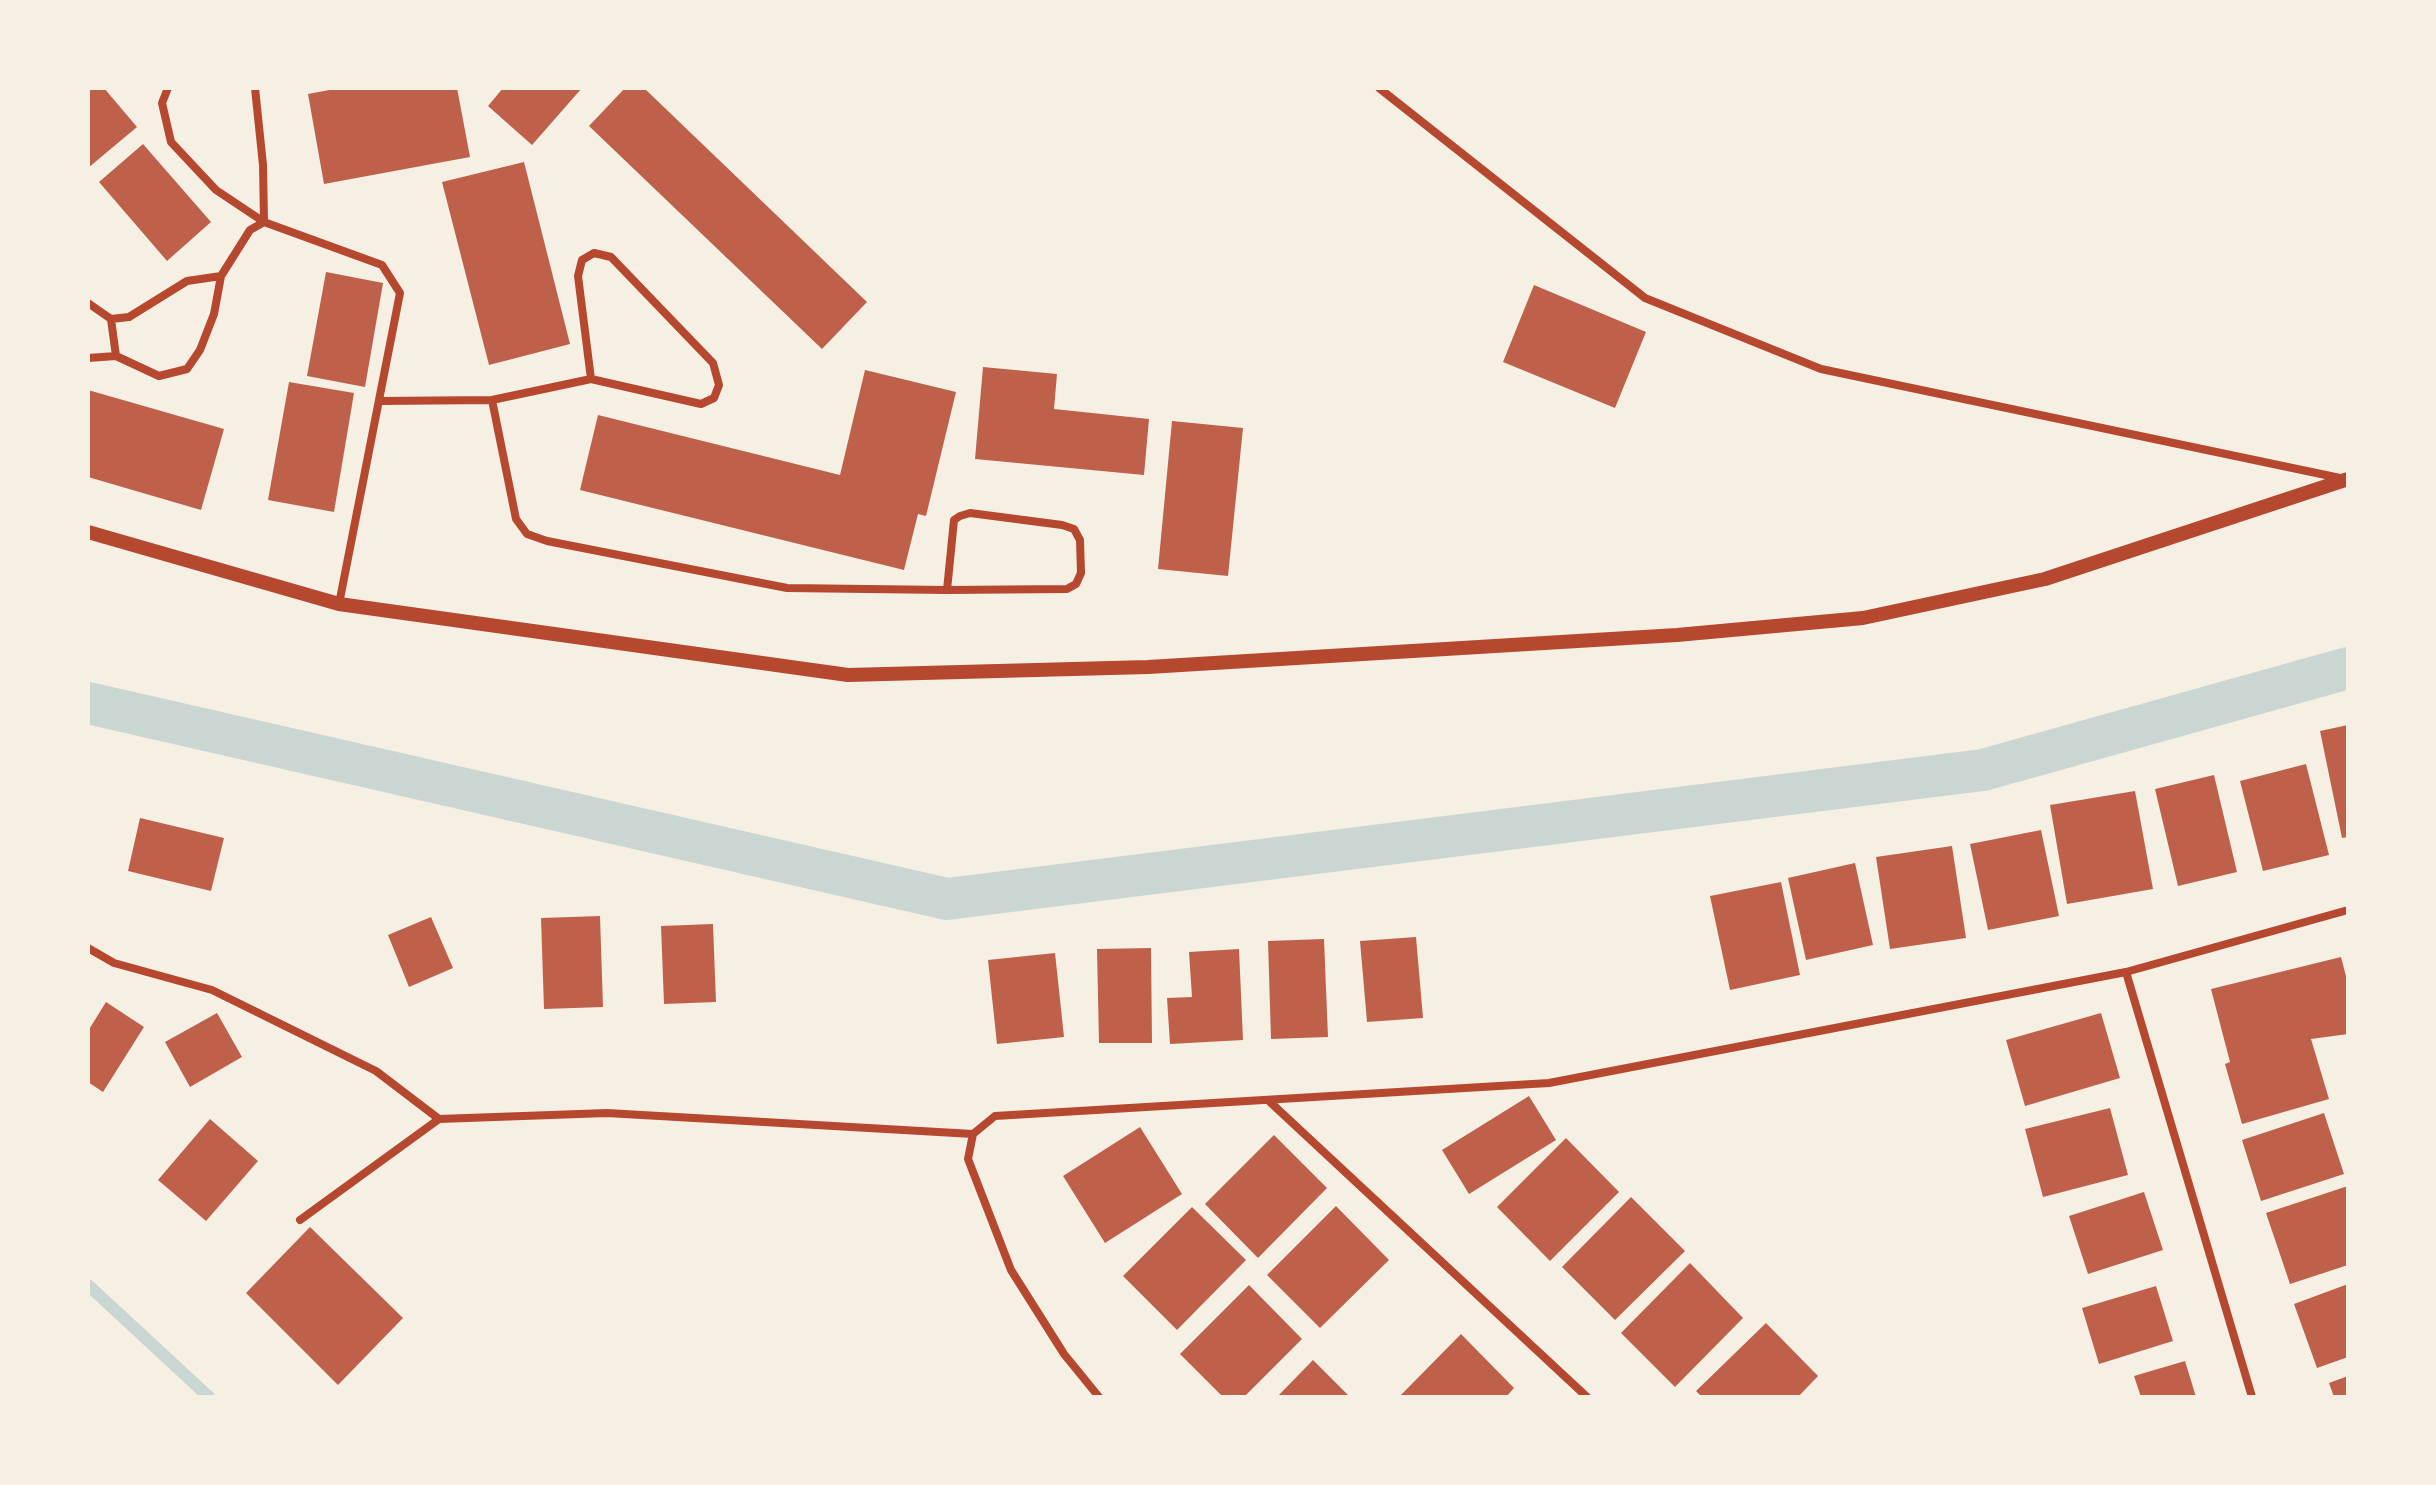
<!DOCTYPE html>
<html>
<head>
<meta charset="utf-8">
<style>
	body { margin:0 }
	#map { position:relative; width:2436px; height:1485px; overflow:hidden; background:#f6efe4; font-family:"Titillium Web",sans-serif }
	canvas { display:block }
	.frame { position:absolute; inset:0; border:90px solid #f6efe4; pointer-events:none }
</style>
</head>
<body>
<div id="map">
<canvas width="2436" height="1485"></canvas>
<div class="frame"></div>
</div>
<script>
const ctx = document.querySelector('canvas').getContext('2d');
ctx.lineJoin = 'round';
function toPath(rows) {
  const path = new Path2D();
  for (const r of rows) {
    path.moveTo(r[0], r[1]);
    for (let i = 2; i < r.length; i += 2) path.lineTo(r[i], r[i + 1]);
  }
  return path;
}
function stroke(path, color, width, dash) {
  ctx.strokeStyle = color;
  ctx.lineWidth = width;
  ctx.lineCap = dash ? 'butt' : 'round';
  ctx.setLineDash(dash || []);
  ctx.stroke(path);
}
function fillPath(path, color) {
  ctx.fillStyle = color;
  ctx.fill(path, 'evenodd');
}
const stream = toPath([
	[88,1285,209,1397]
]);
const canal = toPath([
	[88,703,947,899,1983,770,2348,668]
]);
const building = toPath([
	[88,88,104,88,137,127,88,168],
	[340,88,457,88,470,157,324,184,308,94],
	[503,88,582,88,532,145,488,106],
	[625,88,644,88,867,302,822,349,589,126],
	[143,144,211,222,167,261,99,182],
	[524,162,570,344,489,365,442,182],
	[326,272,383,283,365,387,307,376],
	[1534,285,1646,332,1615,408,1503,362],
	[983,367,1057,374,1054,409,1149,419,1144,475,975,459],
	[865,370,956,392,926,516,918,514,904,570,580,490,598,415,840,475],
	[289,382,354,393,334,512,268,500],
	[88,390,224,429,201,510,88,477],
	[1172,421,1243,428,1228,576,1158,569],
	[2348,725,2348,837,2342,838,2320,731],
	[2306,764,2329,855,2263,871,2240,781],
	[2214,775,2237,872,2178,886,2155,789],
	[2135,791,2153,889,2067,904,2050,805],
	[140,818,224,838,211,891,128,871],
	[2041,830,2059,916,1988,930,1970,844],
	[1952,846,1966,938,1890,949,1876,857],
	[1855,863,1873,945,1806,960,1788,878],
	[1781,882,1800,975,1730,990,1710,896],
	[600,916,603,1007,544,1009,541,918],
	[431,917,453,968,409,987,388,935],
	[713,924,716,1002,664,1004,661,926],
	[1416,937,1423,1018,1367,1022,1360,941],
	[1324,939,1328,1037,1271,1039,1268,941],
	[1151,948,1152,1043,1099,1043,1097,949],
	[1239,949,1243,1040,1170,1044,1167,998,1192,997,1189,952],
	[1055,953,1064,1037,997,1044,988,960],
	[2341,957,2348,984,2348,1034,2311,1039,2329,1099,2242,1124,2225,1064,2230,1062,2211,989],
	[106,1002,144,1027,103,1092,88,1082,88,1031],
	[217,1013,242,1057,190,1087,165,1042],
	[2101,1013,2120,1078,2025,1106,2006,1040],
	[1529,1096,1556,1140,1469,1194,1442,1150],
	[2110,1108,2128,1175,2043,1197,2025,1129],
	[2324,1113,2344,1174,2261,1201,2242,1140],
	[210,1119,258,1161,206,1221,158,1180],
	[1140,1127,1182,1194,1105,1243,1063,1176],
	[1274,1135,1327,1188,1258,1258,1205,1204],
	[1566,1138,1619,1192,1550,1261,1497,1207],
	[2348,1186,2348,1265,2290,1284,2266,1213],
	[2144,1192,2163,1250,2088,1274,2069,1216],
	[1631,1197,1685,1251,1615,1320,1562,1267],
	[1336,1206,1389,1260,1320,1328,1267,1275],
	[1192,1207,1246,1260,1177,1330,1123,1276],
	[310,1227,403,1318,338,1385,246,1293],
	[1690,1263,1743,1318,1675,1387,1621,1333],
	[2348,1284,2348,1357,2317,1368,2294,1304],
	[1249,1285,1302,1339,1244,1397,1223,1397,1180,1354],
	[2156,1286,2173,1341,2099,1364,2082,1308],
	[1766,1323,1818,1376,1798,1397,1702,1397,1696,1391],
	[1461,1334,1514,1388,1506,1397,1399,1397],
	[1313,1360,1350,1397,1277,1397],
	[2185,1361,2196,1397,2141,1397,2134,1376],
	[2348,1376,2348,1397,2334,1397,2329,1383]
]);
const minor = toPath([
	[168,88,162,103,171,142,216,190,264,222],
	[255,88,263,165,264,222],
	[1379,88,1645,298,1821,369,2340,478],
	[88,303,111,319,129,317,187,281,221,276],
	[111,319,116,356],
	[88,358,116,356,159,376,187,369,200,350,214,314,221,276,250,230,264,222,382,265,400,293,339,604],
	[492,400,516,519,527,534,547,541,787,588,947,590,1067,589,1076,584,1081,573,1080,540,1074,529,1062,525,970,513,960,516,954,520,947,590],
	[379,401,492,400,591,379,701,404,714,398,719,385,713,363,611,257,594,253,582,260,578,276,591,379],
	[88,948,114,963,212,990,376,1071,439,1119],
	[2126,972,2252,1397],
	[1270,1102,1587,1397],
	[300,1220,439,1119,607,1113,973,1134],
	[1099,1397,1064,1354,1011,1270,968,1159,973,1134,995,1116,1549,1083,2126,972,2348,910]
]);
const tertiary = toPath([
	[88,532,339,604,848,675,1148,667,1677,635,1863,618,2045,579,2348,479]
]);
stroke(stream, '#c9d6d2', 12);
stroke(canal, '#c9d6d2', 42);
fillPath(building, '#bf614a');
stroke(minor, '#b5482f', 8);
stroke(tertiary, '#b5482f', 14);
</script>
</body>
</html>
